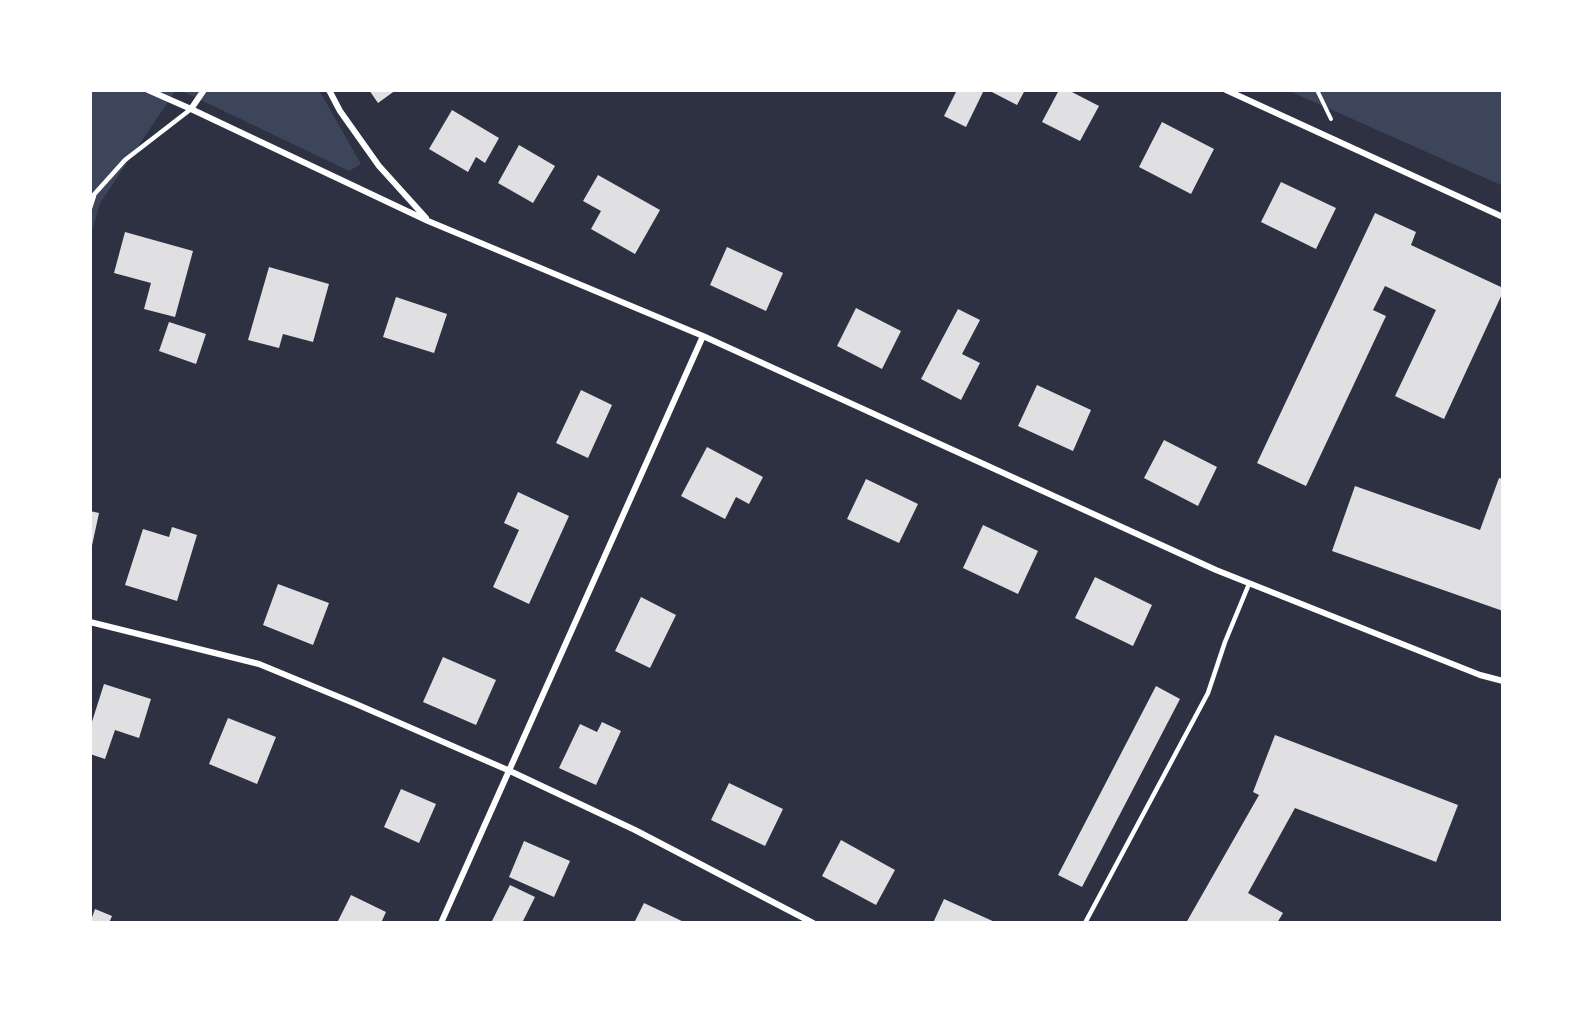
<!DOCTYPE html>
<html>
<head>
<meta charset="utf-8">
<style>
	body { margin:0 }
	#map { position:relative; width:1593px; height:1013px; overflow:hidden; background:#2d3142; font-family:Signika,sans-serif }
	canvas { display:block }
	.frame { position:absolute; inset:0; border:92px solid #fff; pointer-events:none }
</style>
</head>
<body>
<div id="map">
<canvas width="1593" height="1013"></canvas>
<div class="frame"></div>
</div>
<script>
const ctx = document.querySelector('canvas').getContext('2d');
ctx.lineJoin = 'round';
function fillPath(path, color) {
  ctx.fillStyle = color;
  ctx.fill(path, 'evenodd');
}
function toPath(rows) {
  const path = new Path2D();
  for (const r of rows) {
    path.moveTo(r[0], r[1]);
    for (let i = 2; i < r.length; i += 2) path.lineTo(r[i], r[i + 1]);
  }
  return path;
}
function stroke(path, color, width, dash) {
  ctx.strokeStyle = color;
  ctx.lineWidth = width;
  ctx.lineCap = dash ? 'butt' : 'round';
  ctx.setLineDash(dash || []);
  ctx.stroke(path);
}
const green = toPath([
	[90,90,176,90,100,203,90,238],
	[180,90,319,90,361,164,349,171],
	[1287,90,1503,90,1503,186]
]);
const building = toPath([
	[369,90,396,90,378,103],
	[957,90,984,90,966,127,944,116],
	[988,90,1025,90,1017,105],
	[1059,90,1068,90,1099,106,1080,141,1042,122],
	[452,110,499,138,485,163,476,157,468,172,429,149],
	[1162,122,1214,149,1191,194,1139,167],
	[519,145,555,166,533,203,498,183],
	[598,175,660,210,635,254,591,229,601,211,583,201],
	[1281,182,1336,208,1316,249,1261,222],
	[1375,213,1416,232,1411,245,1503,288,1503,292,1444,419,1395,396,1436,310,1385,286,1373,310,1386,316,1306,486,1257,463],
	[125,232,193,251,175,317,144,309,151,283,114,273],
	[727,247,783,273,766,311,710,285],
	[269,267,329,284,313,342,283,334,279,348,248,340],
	[396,297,447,314,434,353,383,337],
	[856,308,901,331,882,369,837,346],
	[958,309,980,320,962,354,980,363,961,400,921,379],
	[169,322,206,334,196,364,159,351],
	[1037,385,1091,410,1073,451,1018,426],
	[581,390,612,405,588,458,556,443],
	[1164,440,1217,467,1198,506,1144,478],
	[707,447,763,477,749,504,736,497,725,519,681,496],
	[1499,478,1503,479,1503,611,1332,551,1355,486,1480,530],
	[866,479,918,504,899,543,847,519],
	[518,492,569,516,529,604,493,587,519,530,504,523],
	[90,511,99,513,91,550,90,550],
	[983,525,1038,551,1018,594,963,568],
	[172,527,197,535,177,601,125,585,143,529,169,537],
	[1095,577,1152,605,1133,646,1075,618],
	[278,584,329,603,313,645,263,625],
	[641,597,676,615,650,668,615,651],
	[443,657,496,680,476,725,423,702],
	[104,684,151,699,139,738,115,730,105,759,90,754,90,728],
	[1156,686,1180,699,1082,887,1058,875],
	[228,718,276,737,257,784,209,764],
	[602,722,621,731,596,785,559,768,580,724,597,732],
	[1275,735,1458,805,1436,862,1295,808,1248,893,1283,913,1277,923,1186,923,1259,795,1253,792],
	[729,783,783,809,765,846,711,820],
	[401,789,436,804,419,843,384,827],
	[841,840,895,870,876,905,822,876],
	[524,841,570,861,554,897,509,877],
	[510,885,535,897,522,923,491,923],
	[351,895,386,912,381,923,337,923],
	[944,899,997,923,933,923],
	[644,903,686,923,634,923],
	[95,909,112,916,109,923,90,923]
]);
const path = toPath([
	[1317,90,1331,119]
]);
const service = toPath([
	[90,199,125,160,191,109],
	[90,208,94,196],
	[1085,923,1208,693,1225,642,1249,584]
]);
const minor = toPath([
	[148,90,191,109,428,221,703,336,1216,570,1480,675,1503,681],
	[329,90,340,111,379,166,426,218],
	[1226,90,1503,217],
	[191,109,204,90],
	[90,622,259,664,356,704,510,771,635,830,813,923],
	[441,923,703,336]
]);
fillPath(green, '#3c4559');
fillPath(building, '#e0e0e3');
stroke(path, '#fff', 4);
stroke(service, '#fff', 4.5);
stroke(minor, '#fff', 6);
</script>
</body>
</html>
